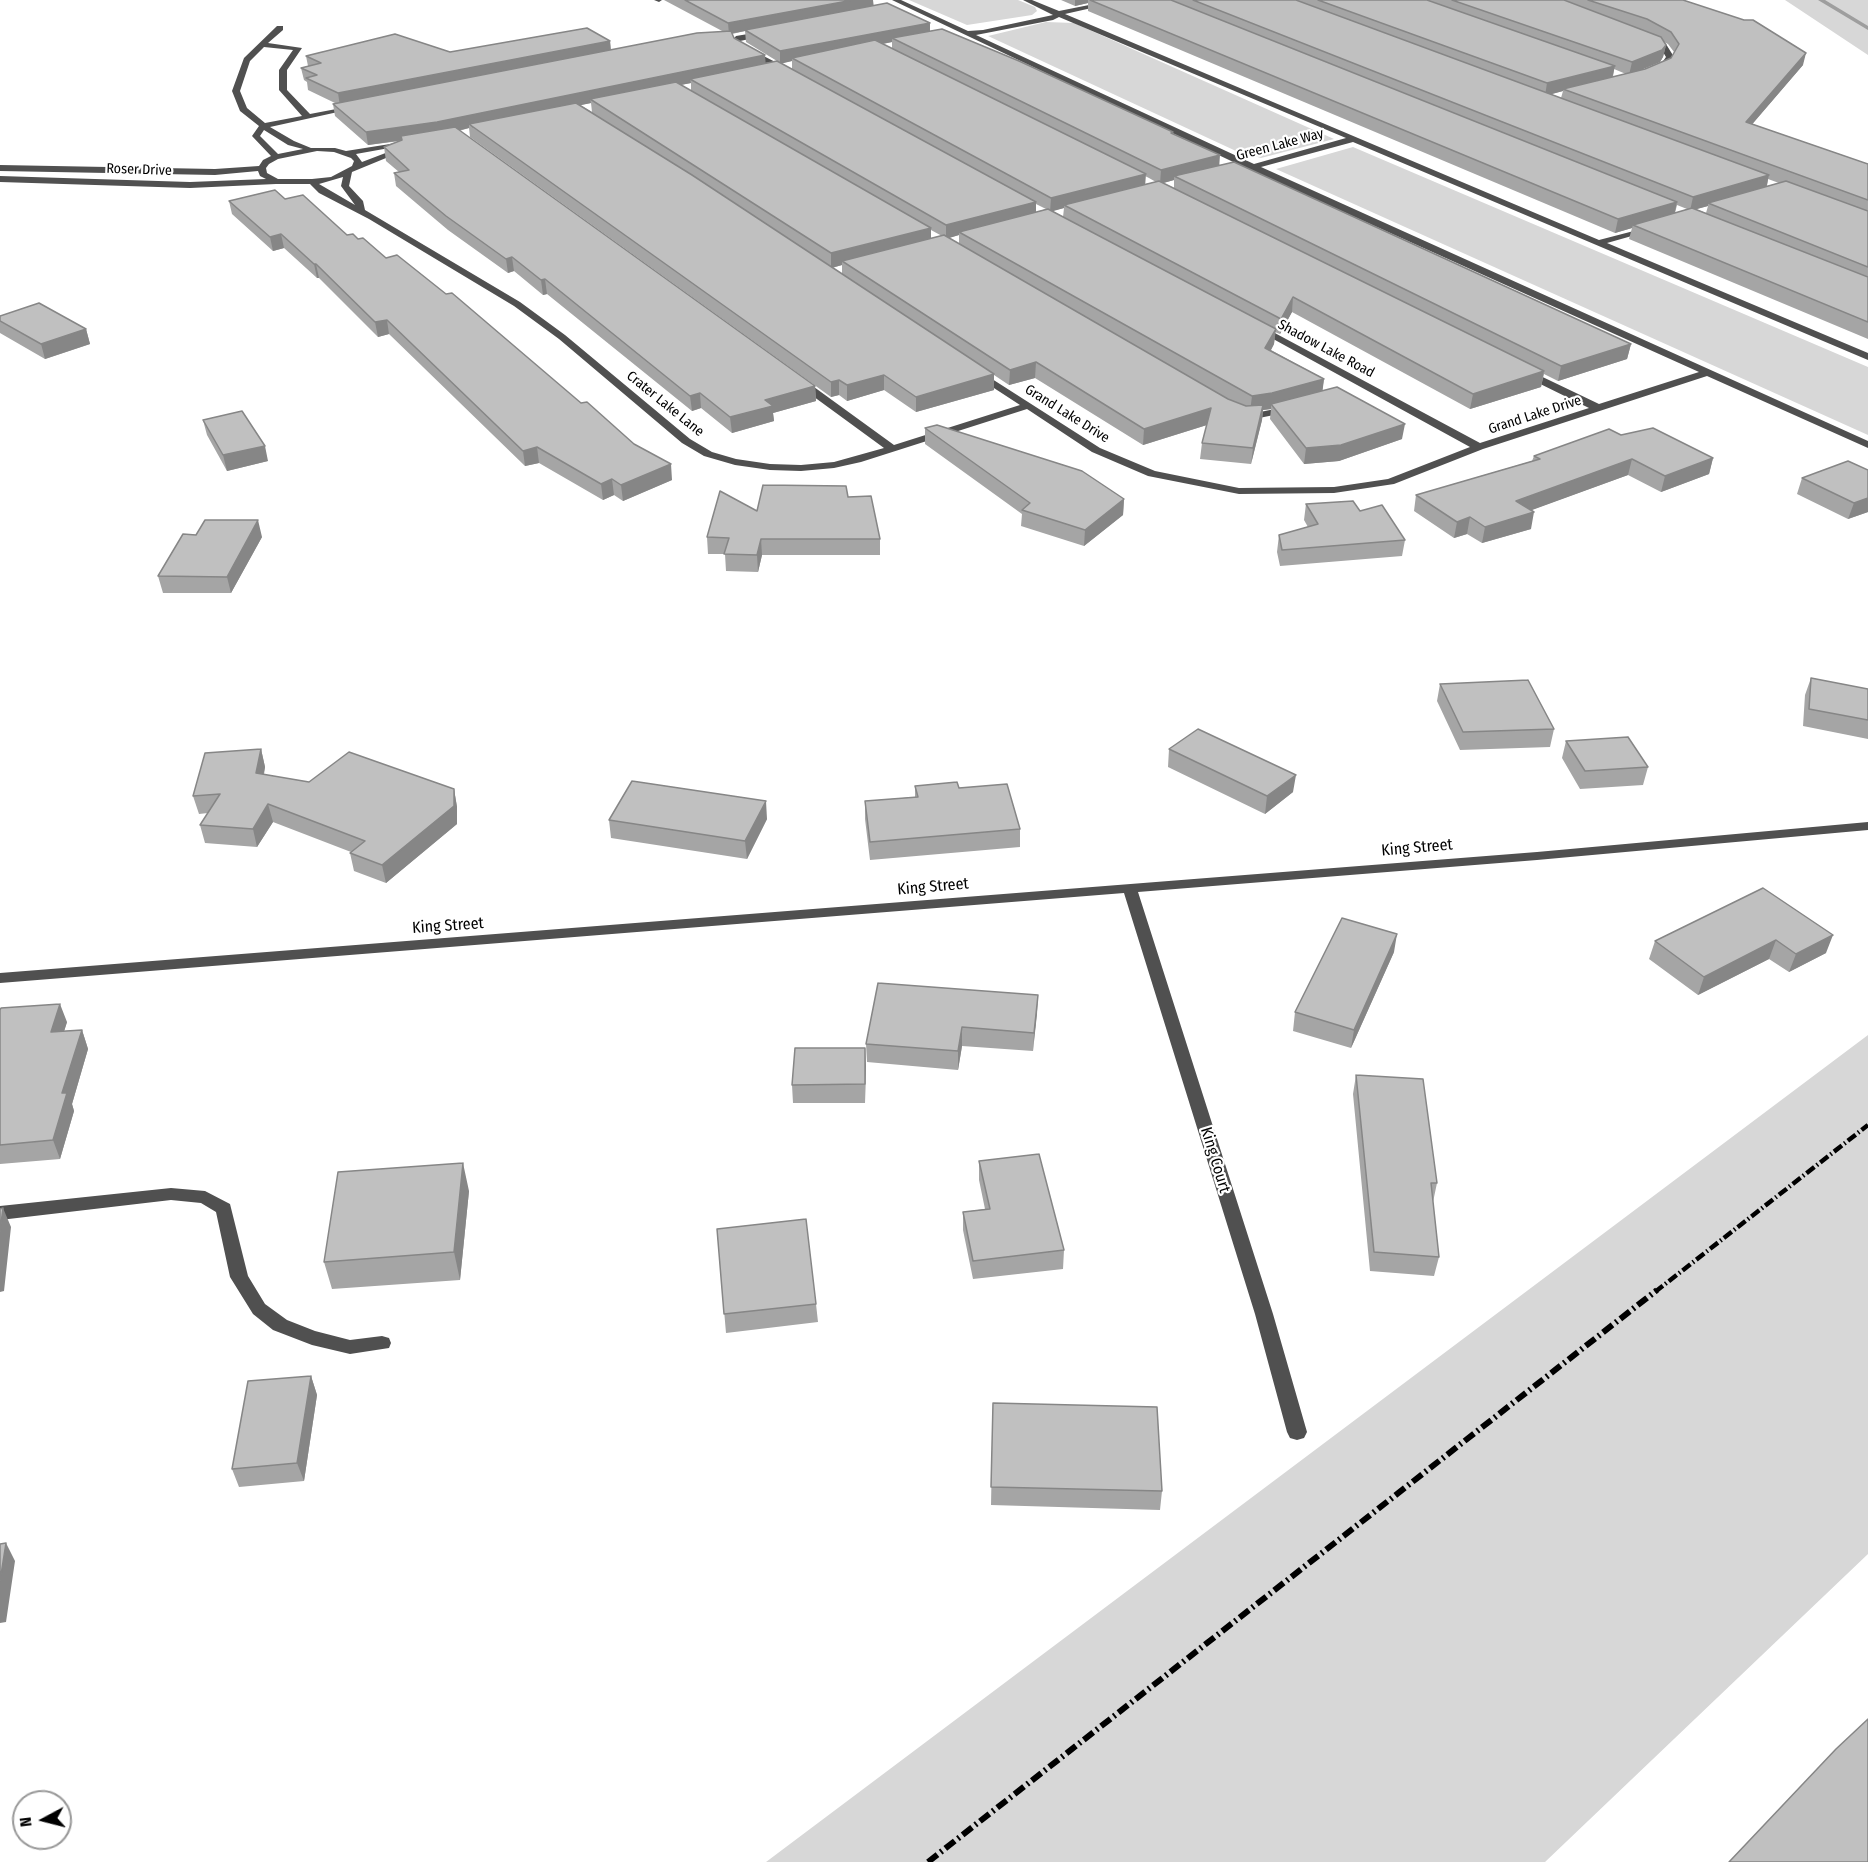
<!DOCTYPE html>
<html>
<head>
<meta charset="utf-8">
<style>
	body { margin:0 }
	#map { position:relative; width:1868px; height:1862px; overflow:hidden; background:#fff; font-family:"Fira Sans Condensed",sans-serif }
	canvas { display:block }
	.north { position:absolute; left:12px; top:1790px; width:60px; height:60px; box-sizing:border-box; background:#fff; border:2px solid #999; border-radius:50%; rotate:263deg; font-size:16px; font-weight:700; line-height:24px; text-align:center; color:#000 }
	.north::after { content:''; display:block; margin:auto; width:21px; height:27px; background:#000; clip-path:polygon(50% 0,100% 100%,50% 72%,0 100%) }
</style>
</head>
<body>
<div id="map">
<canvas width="1868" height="1862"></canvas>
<div class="north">N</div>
</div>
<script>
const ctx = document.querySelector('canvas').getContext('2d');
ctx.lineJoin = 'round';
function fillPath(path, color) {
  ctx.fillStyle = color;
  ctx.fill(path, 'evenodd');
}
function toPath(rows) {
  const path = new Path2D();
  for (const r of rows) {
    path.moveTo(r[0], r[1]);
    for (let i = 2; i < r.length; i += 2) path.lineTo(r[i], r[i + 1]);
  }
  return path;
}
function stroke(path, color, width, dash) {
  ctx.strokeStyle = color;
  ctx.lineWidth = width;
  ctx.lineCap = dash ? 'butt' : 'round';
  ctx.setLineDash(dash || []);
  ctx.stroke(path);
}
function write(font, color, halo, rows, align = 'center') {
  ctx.font = font + ' "Fira Sans Condensed",sans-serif';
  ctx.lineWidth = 4.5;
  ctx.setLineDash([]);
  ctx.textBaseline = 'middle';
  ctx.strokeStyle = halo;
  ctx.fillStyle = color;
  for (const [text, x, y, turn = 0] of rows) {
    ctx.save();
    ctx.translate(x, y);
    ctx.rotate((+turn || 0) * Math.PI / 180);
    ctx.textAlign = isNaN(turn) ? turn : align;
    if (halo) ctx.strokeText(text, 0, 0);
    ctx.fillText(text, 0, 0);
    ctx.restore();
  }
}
const green = toPath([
	[909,0,1018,0,1035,7,1037,11,1032,15,967,25],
	[1785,0,1868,0,1868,55],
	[1046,22,1074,23,1334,139,1261,158,1236,151,988,36],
	[1353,147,1868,367,1868,435,1276,169],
	[1868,1035,1868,1554,1545,1862,766,1862]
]);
const stream = toPath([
	[1818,0,1825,0,1868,26,1868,30,1818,0]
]);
const minor = toPath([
	[654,0,662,0,659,2,654,0],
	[892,0,901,0,968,31,983,30,1053,15,1023,0,1032,0,1059,11,1114,0,1127,0,1065,14,1599,240,1653,226,1653,230,1607,243,1868,353,1868,360,1353,142,1261,167,1868,441,1868,448,1707,376,1483,449,1394,484,1334,493,1239,494,1148,476,1092,452,1027,409,861,462,834,468,801,471,770,470,735,465,704,456,682,443,559,339,514,306,369,219,319,193,310,184,276,184,190,188,0,182,0,176,190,182,266,179,260,176,258,171,215,175,0,171,0,165,215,169,259,166,263,160,271,156,252,136,259,126,240,111,232,91,244,58,277,26,283,26,283,30,268,43,302,48,287,70,287,90,310,114,352,106,356,108,270,127,294,141,311,148,335,148,346,151,409,141,410,143,406,145,356,154,362,162,396,149,403,151,352,172,349,186,363,201,365,210,520,302,565,335,690,439,712,452,736,459,770,464,801,465,834,462,884,448,795,383,795,379,803,379,894,445,1020,405,974,375,974,371,978,370,1100,448,1155,471,1239,488,1334,487,1388,479,1470,447,1255,329,1253,327,1258,324,1480,443,1589,408,1520,374,1520,370,1528,370,1599,404,1699,372,1248,169,892,0],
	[1059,17,1346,138,1254,164,976,35,1053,20,1059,17],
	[264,47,293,50,279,70,279,90,302,116,265,123,247,108,240,91,250,61,264,47],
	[264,130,288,145,303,149,278,154,260,136,264,130],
	[317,151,334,152,351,158,354,161,352,166,331,177,312,179,278,179,267,173,266,168,269,164,278,159,317,151],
	[343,177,341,186,355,205,319,184,343,177],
	[766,31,769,35,740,41,742,45,789,69,789,73,783,73,736,48,732,41,736,36,766,31],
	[1647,37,1653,37,1666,44,1674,57,1667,68,1659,72,1652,70,1661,64,1666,57,1660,47,1647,41,1647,37],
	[1290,406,1294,407,1294,411,1249,420,1238,415,1243,412,1250,414,1290,406],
	[1868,822,1868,830,1537,860,1138,892,1273,1314,1307,1432,1304,1438,1297,1440,1290,1438,1287,1432,1255,1314,1124,893,0,983,0,973,1537,852,1868,822],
	[171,1188,205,1191,230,1204,248,1276,265,1304,287,1320,315,1331,350,1340,382,1336,389,1338,391,1343,389,1348,350,1354,312,1345,273,1330,253,1314,230,1277,216,1212,201,1203,171,1200,0,1220,0,1206,171,1188]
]);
const railFar1 = toPath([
	[1655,1292,1868,1125]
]);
const rail = toPath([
	[928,1862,1657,1290]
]);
const wall = toPath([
	[664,0,873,0,873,5,930,23,930,32,1173,134,1220,165,1631,344,1627,359,1558,381,1544,374,1541,387,1470,409,1292,312,1280,334,1275,332,1274,344,1271,350,1324,379,1322,391,1402,439,1339,461,1304,464,1270,419,1271,409,1263,410,1262,420,1251,464,1200,459,1202,443,1207,425,1143,445,1035,378,1009,385,994,375,994,390,916,412,884,390,847,401,839,395,831,397,470,137,469,128,459,131,815,386,816,401,773,413,774,421,732,433,701,408,692,411,547,294,543,295,514,271,508,273,448,230,396,186,394,173,399,172,386,161,384,147,400,141,368,145,335,116,333,104,335,103,308,90,307,82,304,80,301,68,308,66,306,56,450,52,610,41,611,50,724,32],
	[745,31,746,42,777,61,765,63,765,55,734,38,732,34],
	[892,42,892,49,883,44],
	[792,61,792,69,781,63],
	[691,83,691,91,680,85],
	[591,103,592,112,580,105],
	[1145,176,1149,178,1156,182,1145,184],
	[1174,180,1174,188,1163,183],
	[1036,204,1046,209,1036,212],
	[1064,208,1063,217,1053,211,1055,210],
	[931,230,942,236,931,239],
	[959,235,959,244,948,238],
	[842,265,842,275,832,268],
	[1061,0,1683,0,1803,65,1752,124,1868,164,1868,339,1629,239,1632,228,1615,233,1088,11,1088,3,1075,6],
	[1664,42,1668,44,1674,52,1671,58,1645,69,1640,70,1660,62,1663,57,1666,45],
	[1614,69,1626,74,1613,77],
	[1563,91,1561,98,1551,94],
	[1768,179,1779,183,1767,186],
	[1677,205,1687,209,1675,213],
	[1708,206,1706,213,1696,209],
	[285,199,347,235,358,239,386,258,581,403,672,480,623,501,614,495,603,500,539,463,525,466,389,334,378,337,319,278,317,278,284,248,273,251,232,214,229,201],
	[0,316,86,329,90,344,45,359,0,333],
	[203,420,268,461,227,471,207,435],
	[925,428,1124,499,1123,515,1084,546,1021,526,1022,514,925,444],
	[1621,435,1713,458,1709,474,1661,492,1628,475,1531,510,1531,529,1482,543,1467,534,1454,538,1414,511,1416,495,1532,461,1534,456],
	[1868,470,1868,512,1848,519,1797,494,1802,478],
	[848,497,880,539,880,555,762,555,758,572,726,571,725,554,708,554,707,537,757,511],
	[1306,504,1360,511,1405,540,1402,556,1280,566,1277,552,1279,535,1308,527,1304,520],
	[196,535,262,537,231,593,163,593,158,576],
	[1811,678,1868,689,1868,739,1803,726,1805,695],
	[1440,684,1554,729,1550,747,1460,750,1437,701],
	[1566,741,1648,767,1643,785,1580,789,1562,758],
	[261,749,265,767,264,775,309,782,454,789,457,807,457,824,386,883,354,871,350,853,351,852,273,822,257,847,205,843,200,825,208,813,199,814,193,796],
	[1169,749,1293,792,1265,814,1168,767],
	[915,786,959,788,1020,829,1020,847,870,860,865,819,865,801,915,797],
	[767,819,747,859,611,838,609,820],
	[1763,888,1826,953,1789,972,1769,959,1698,995,1649,959,1655,941],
	[1394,952,1351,1048,1293,1031,1295,1012],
	[1038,995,1033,1051,962,1046,958,1070,867,1062,866,1044],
	[0,1010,67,1022,64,1031,82,1030,88,1049,72,1104,74,1111,60,1159,0,1164],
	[865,1048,865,1103,793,1103,792,1085],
	[1356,1075,1437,1183,1433,1202,1439,1257,1434,1276,1370,1271,1353,1094],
	[979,1161,1064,1250,1063,1269,973,1279,963,1230,963,1212,985,1209,979,1180],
	[469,1191,460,1280,332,1289,324,1262],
	[717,1229,816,1304,818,1322,726,1333],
	[311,1376,317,1395,304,1481,239,1487,232,1469],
	[993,1403,1162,1491,1160,1510,991,1505]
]);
const shadedWall = toPath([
	[853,0,873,0,874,8,745,30,745,31,729,34,728,23],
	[1075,0,1088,0,1088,3,1075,6],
	[930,23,930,35,892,38,892,42,797,60,792,58,792,61,780,64,780,51],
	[610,41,611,54,340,106,338,93],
	[1666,45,1663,57,1660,62,1629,75,1632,62],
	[1806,53,1803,65,1743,135,1746,122],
	[765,55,766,67,690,79,691,83,595,102,590,99,591,103,473,128,469,124,469,128,439,135,368,145,366,132],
	[1615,66,1612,79,1563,89,1563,91,1545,96,1547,83],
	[1220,155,1219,169,1174,176,1174,180,1160,184,1161,170],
	[1146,174,1145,187,1064,205,1064,208,1050,212,1051,198],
	[1769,175,1766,189,1708,203,1708,206,1690,211,1693,197],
	[1036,202,1036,215,959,232,959,235,946,239,946,225],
	[1677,202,1674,216,1633,225,1632,228,1615,233,1618,219],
	[931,228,931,242,842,261,842,265,831,268,831,253],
	[281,234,284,248,273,251,270,237],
	[512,257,514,271,508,273,506,259],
	[314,264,316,264,319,278,317,278],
	[545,279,547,294,543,295,541,280],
	[1293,297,1292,312,1280,334,1281,319],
	[387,320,389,334,378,337,375,322],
	[86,329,90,344,45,359,41,344],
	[1276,329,1274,344,1264,363,1265,348],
	[1631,344,1627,359,1558,381,1561,366],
	[1036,362,1035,378,1009,385,1010,370],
	[1544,371,1541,387,1470,409,1473,394],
	[994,374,994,390,916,412,916,397],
	[884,375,884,390,847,401,847,385],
	[1324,379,1322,395,1271,404,1271,409,1263,410,1262,420,1251,464,1253,448,1250,412,1252,396],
	[839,380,839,395,831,397,831,382],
	[815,386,816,401,773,413,774,421,732,433,730,417,765,400],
	[700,393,701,408,692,411,690,396],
	[1211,408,1210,424,1143,445,1144,429],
	[1405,424,1402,439,1339,461,1304,464,1306,448],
	[265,446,268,461,227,471,223,455],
	[537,447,539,463,525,466,523,451],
	[1713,458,1709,474,1661,492,1665,476],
	[1632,459,1628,475,1513,517,1516,501],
	[671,464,672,480,623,501,621,485],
	[612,479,614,495,603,500,601,484],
	[1868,498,1868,512,1848,519,1854,503],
	[1124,499,1123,515,1084,546,1085,530],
	[1534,512,1531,529,1482,543,1485,527],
	[1470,517,1467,534,1454,538,1457,522],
	[258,520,262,537,231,593,227,577],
	[761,539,762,555,758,572,757,555],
	[261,749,265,767,260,791,256,773],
	[1296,775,1293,792,1265,814,1267,796],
	[454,789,457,807,457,824,386,883,382,865],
	[766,801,767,819,747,859,745,841],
	[268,804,273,822,257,847,253,829],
	[1397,934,1394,952,1351,1048,1354,1030],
	[1833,935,1826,953,1789,972,1796,954],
	[1776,940,1769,959,1698,995,1704,977],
	[1038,995,1037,1014,1033,1051,1034,1033],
	[60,1004,67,1022,58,1051,51,1032],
	[962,1027,962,1046,958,1070,958,1051],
	[82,1030,88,1049,72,1104,74,1111,60,1159,53,1140,62,1093],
	[865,1048,866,1066,865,1103],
	[463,1163,469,1191,460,1280,454,1252],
	[3,1208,11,1227,4,1291,0,1292,0,1232],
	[311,1376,317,1395,304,1481,297,1463],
	[6,1543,15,1561,6,1622,0,1623,0,1581]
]);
const building = toPath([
	[685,0,853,0,728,23,685,0],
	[1090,0,1171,0,1677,202,1618,219,1090,0],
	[1193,0,1296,0,1769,175,1693,197,1193,0],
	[1318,0,1427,0,1615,66,1547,83,1318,0],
	[1452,0,1564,0,1661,37,1666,45,1662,50,1632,62,1452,0],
	[1588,0,1683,0,1744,20,1753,20,1806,53,1746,122,1868,164,1868,200,1563,89,1645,69,1671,58,1679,44,1671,32,1647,19,1588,0],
	[887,3,930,23,780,51,745,30,887,3],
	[587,28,610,41,338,93,306,78,317,75,301,68,321,63,306,56,395,34,450,52,587,28],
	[942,29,1019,61,1173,132,1171,133,1220,155,1161,170,892,38,942,29],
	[731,31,734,38,765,55,437,122,366,132,333,104,697,33,731,31],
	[875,40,1146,174,1051,198,792,58,875,40],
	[777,61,1036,202,946,225,690,79,777,61],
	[676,82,931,228,831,253,590,99,676,82],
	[576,103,692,175,994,374,916,397,884,375,847,385,839,380,831,382,469,124,576,103],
	[455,127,815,386,765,400,773,406,730,417,700,393,690,396,545,279,541,280,512,257,506,259,446,216,394,173,409,170,384,147,402,140,401,136,455,127],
	[1234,162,1631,344,1561,366,1174,176,1234,162],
	[1159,181,1544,371,1473,394,1293,297,1281,319,1064,205,1159,181],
	[1786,181,1868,211,1868,267,1708,203,1786,181],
	[275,190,285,199,303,195,347,235,353,234,358,239,363,238,386,258,397,255,446,294,452,293,581,403,587,402,634,444,671,464,621,485,612,479,601,484,537,447,523,451,387,320,375,322,316,264,314,264,281,234,270,237,229,201,275,190],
	[1692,208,1868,277,1868,322,1633,225,1692,208],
	[1048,209,1276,329,1265,348,1324,379,1272,393,1252,396,959,232,1048,209],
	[944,235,1228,399,1246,406,1263,405,1253,448,1202,443,1211,408,1144,429,1036,362,1010,370,842,261,944,235],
	[39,303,86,329,41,344,0,321,0,316,39,303],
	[1337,387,1405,424,1341,445,1306,448,1271,404,1337,387],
	[242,411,265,446,223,455,203,420,242,411],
	[937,425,1082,471,1124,499,1085,530,1022,510,1030,503,925,428,937,425],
	[1653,428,1713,458,1665,476,1632,459,1516,501,1534,512,1485,527,1470,517,1457,522,1416,495,1540,459,1534,456,1609,429,1621,435,1653,428],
	[1848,461,1868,470,1868,498,1854,503,1802,478,1848,461],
	[763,485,846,486,848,497,871,496,880,539,761,539,757,555,724,554,729,538,707,537,720,491,757,511,763,485],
	[1353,501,1360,511,1382,505,1405,540,1282,550,1279,535,1318,524,1306,504,1353,501],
	[205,520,258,520,227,577,158,576,183,534,196,535,205,520],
	[1811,678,1868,689,1868,720,1809,709,1811,678],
	[1528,680,1554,729,1463,732,1440,684,1528,680],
	[1198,729,1296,775,1267,796,1169,749,1198,729],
	[1628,737,1648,767,1585,771,1566,741,1628,737],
	[261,749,256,773,309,782,349,752,454,789,454,806,382,865,350,853,365,841,268,804,253,829,200,825,220,794,193,796,205,753,261,749],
	[632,781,766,801,745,841,609,820,632,781],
	[957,782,959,788,1007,784,1020,829,870,842,865,801,918,797,915,786,957,782],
	[1763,888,1833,935,1796,954,1776,940,1704,977,1655,941,1763,888],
	[1342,918,1397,934,1354,1030,1295,1012,1342,918],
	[878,983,1038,995,1034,1033,962,1027,958,1051,866,1044,878,983],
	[60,1004,51,1032,82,1030,62,1093,67,1093,53,1140,0,1145,0,1010,1,1008,60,1004],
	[795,1048,865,1048,865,1084,792,1085,795,1048],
	[1356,1075,1423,1079,1437,1183,1431,1183,1439,1257,1374,1252,1356,1075],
	[1039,1154,1064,1250,973,1261,963,1212,990,1209,979,1161,1039,1154],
	[463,1163,454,1252,324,1262,338,1172,463,1163],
	[3,1208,0,1232,0,1209,3,1208],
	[806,1219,816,1304,724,1314,717,1229,806,1219],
	[311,1376,297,1463,232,1469,248,1381,311,1376],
	[993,1403,1157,1407,1162,1491,991,1487,993,1403],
	[6,1543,0,1581,0,1544,6,1543],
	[1868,1719,1868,1862,1729,1862,1836,1749,1868,1719]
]);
const farStreetnames = [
	["Green Lake Way",1280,145,-15],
	["Roser Drive",139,170,2],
	["Shadow Lake Road",1326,349,28],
	["Crater Lake Lane",665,404,39],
	["Grand Lake Drive",1067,414,32],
	["Grand Lake Drive",1535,415,-18]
];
const streetNames = [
	["King Street",1417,848,-5],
	["King Street",933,887,-5],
	["King Street",448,926,-4],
	["King Court",1215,1160,73]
];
fillPath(green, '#d7d7d7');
fillPath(stream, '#9e9e9e');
fillPath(minor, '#505050');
stroke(railFar1, '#000', 4.5, [10, 3, 1.5, 3]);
stroke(rail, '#000', 6, [12, 4, 2, 4]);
fillPath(wall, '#a5a5a5');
fillPath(shadedWall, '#868686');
fillPath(building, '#c0c0c0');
stroke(building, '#868686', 1.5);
write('14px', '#000', '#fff', farStreetnames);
write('16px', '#000', '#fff', streetNames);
</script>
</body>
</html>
